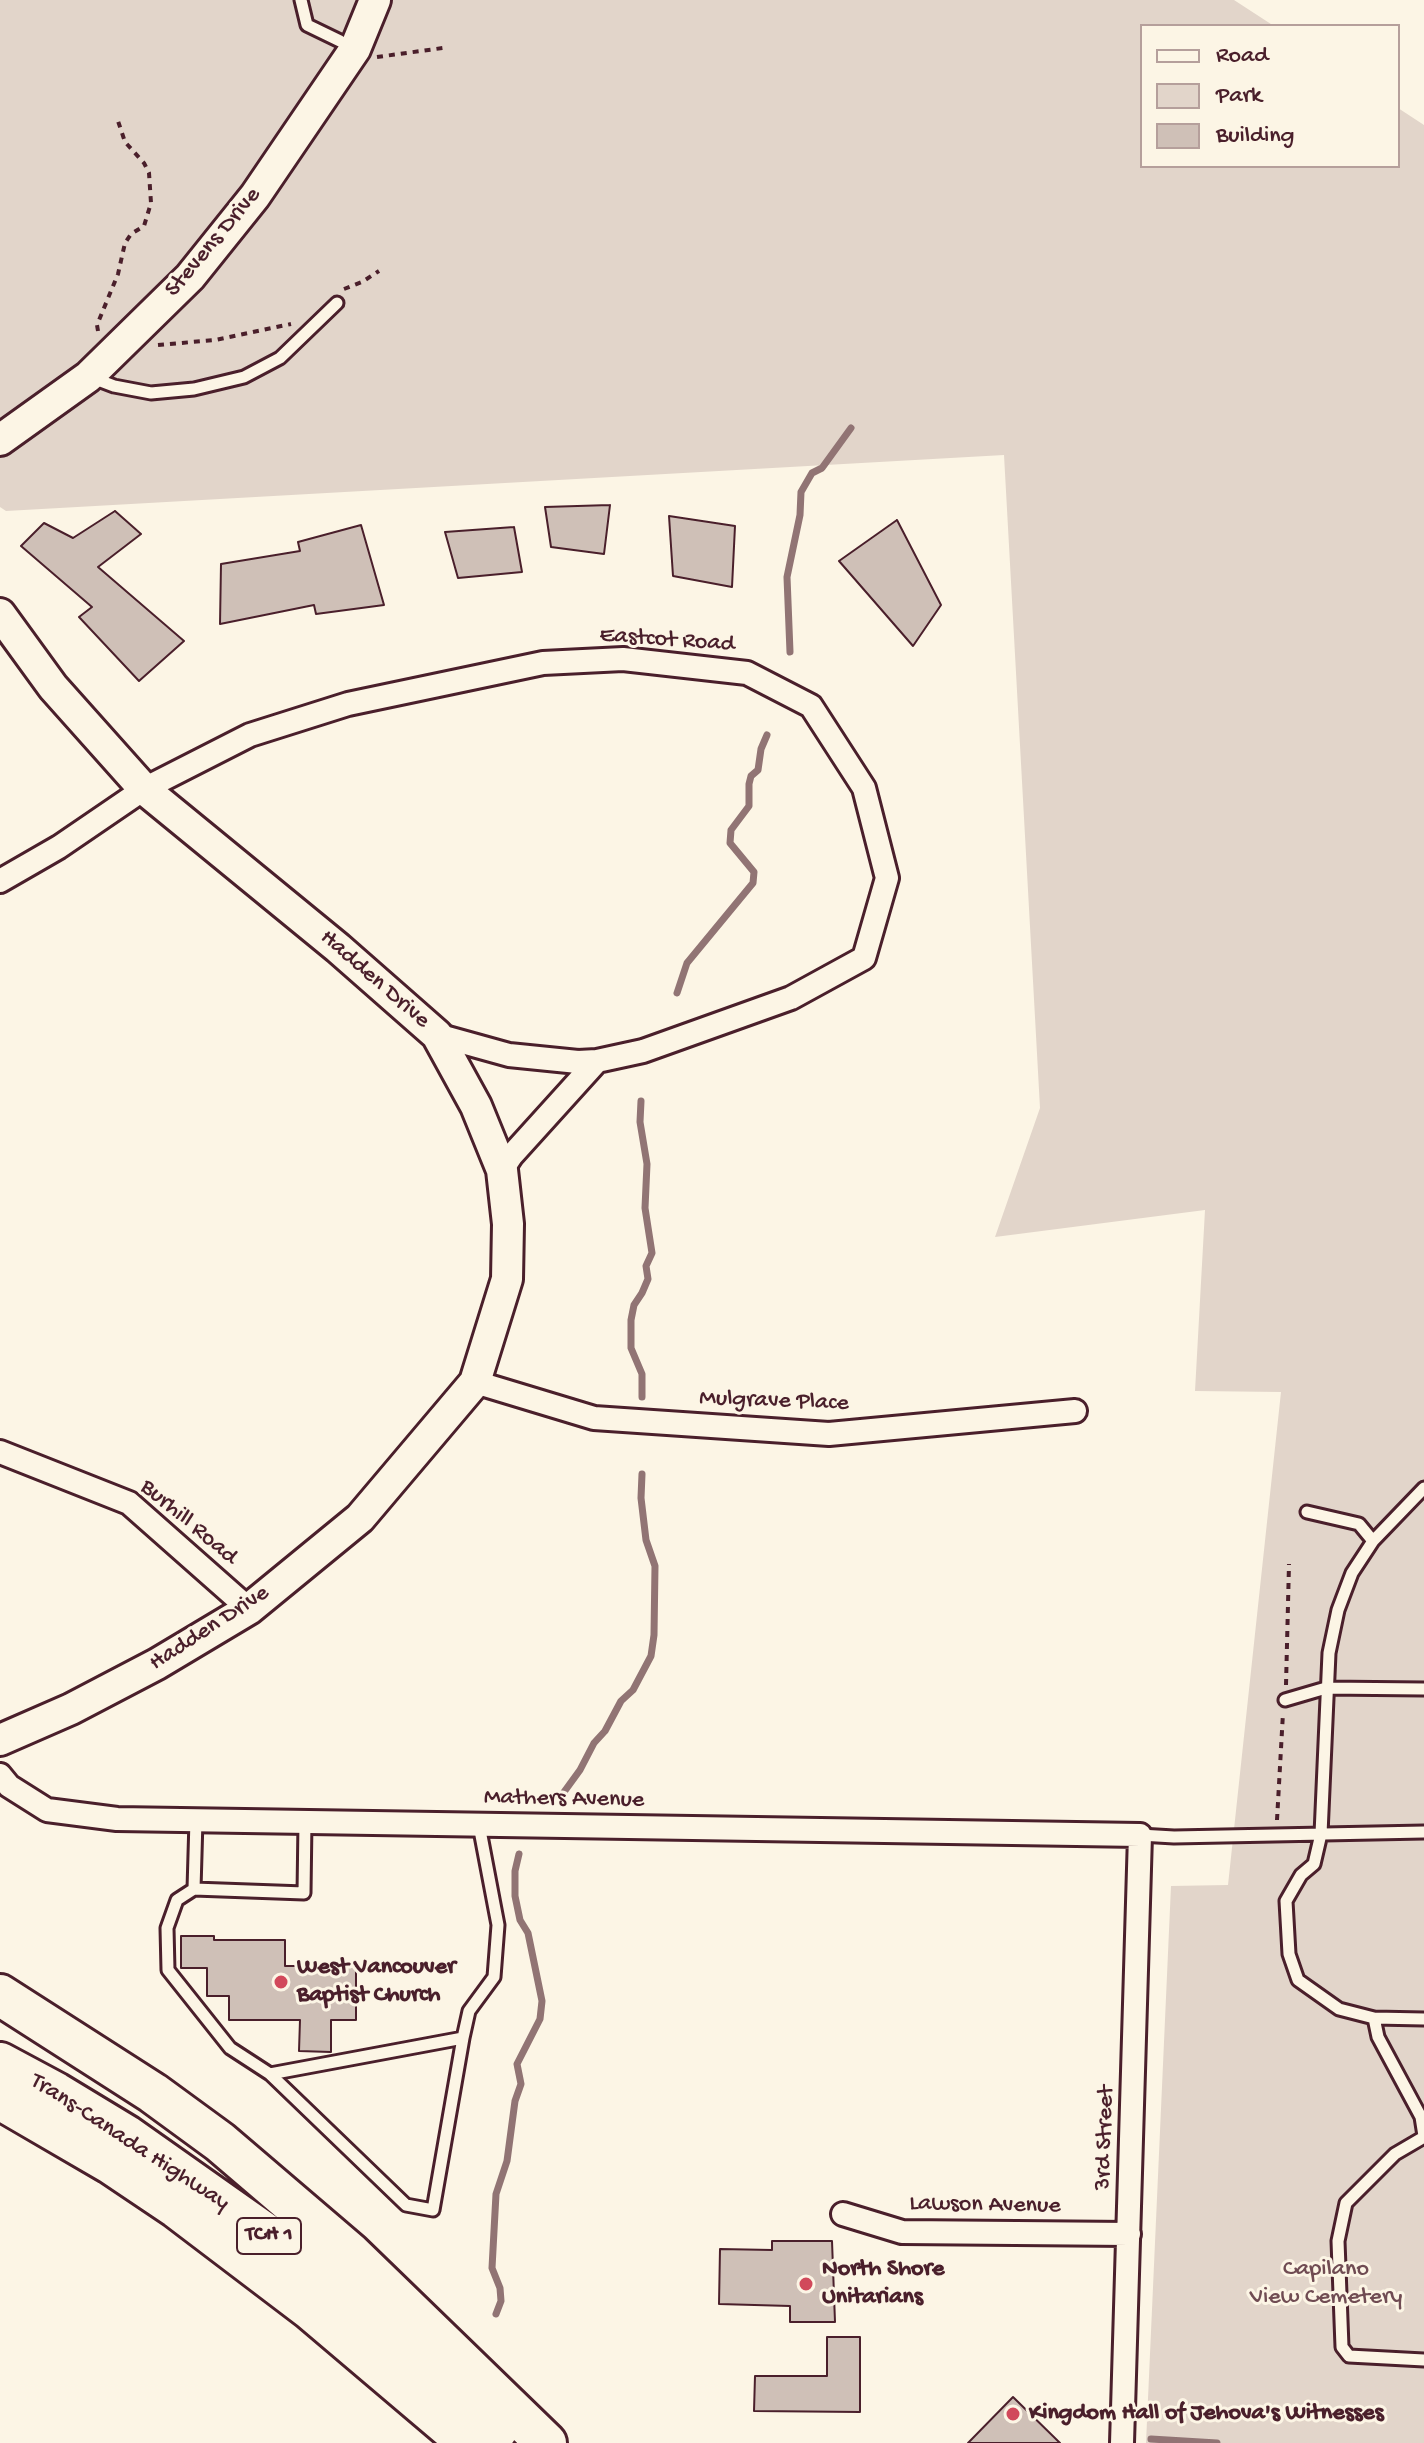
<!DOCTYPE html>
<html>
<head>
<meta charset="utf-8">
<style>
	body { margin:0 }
	#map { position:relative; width:1424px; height:2443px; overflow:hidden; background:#fcf5e5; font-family:"Gochi Hand",sans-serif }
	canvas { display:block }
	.legend { position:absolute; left:1140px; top:24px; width:260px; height:144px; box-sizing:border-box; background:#fcf5e5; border:2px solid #b59f9b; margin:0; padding:10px 14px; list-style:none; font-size:24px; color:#4a1f2b }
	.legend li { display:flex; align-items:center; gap:16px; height:40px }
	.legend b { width:40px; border:2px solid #b59f9b }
</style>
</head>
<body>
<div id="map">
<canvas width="1424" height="2443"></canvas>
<ul class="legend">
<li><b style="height:10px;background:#fcf5e5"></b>Road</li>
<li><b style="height:22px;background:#e2d5ca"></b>Park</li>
<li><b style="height:22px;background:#cfc0b7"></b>Building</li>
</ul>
</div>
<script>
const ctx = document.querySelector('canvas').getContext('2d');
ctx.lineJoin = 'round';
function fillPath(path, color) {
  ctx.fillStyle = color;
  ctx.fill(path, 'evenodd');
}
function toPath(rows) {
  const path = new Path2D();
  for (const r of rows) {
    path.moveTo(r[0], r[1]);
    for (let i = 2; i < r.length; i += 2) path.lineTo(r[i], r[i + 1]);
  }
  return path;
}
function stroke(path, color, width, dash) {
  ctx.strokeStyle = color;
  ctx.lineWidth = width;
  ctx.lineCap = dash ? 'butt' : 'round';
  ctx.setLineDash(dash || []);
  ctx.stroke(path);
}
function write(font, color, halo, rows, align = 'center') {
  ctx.font = font + ' "Gochi Hand",sans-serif';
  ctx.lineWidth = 6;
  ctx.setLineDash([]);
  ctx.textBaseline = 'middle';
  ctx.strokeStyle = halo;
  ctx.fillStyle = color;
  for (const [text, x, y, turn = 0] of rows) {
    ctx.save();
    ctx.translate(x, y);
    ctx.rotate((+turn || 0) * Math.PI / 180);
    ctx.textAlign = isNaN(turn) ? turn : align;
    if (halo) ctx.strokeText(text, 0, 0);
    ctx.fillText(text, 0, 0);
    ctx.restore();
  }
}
const green = toPath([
	[0,0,1234,0,1274,26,1142,26,1142,166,1398,166,1398,108,1424,125,1424,2443,1146,2443,1171,1886,1228,1885,1281,1392,1195,1391,1205,1210,995,1237,1040,1108,1004,455,6,511,0,507]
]);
const stream = toPath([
	[790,652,787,577,800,515,801,492,812,473,822,468,851,428],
	[677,993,687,963,753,883,754,872,730,843,731,830,749,806,749,784,751,776,758,770,761,749,767,735],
	[641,1101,640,1122,647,1164,645,1208,652,1253,646,1266,648,1279,642,1293,634,1305,631,1320,631,1348,642,1374,642,1397],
	[564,1792,580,1770,594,1743,605,1731,621,1701,633,1690,651,1656,654,1635,655,1566,646,1540,641,1498,642,1474],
	[496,2314,501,2301,500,2288,492,2268,496,2194,507,2161,515,2101,521,2084,517,2064,540,2019,542,2001,528,1933,520,1920,515,1896,515,1871,519,1854],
	[1151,2439,1217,2443]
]);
const building = toPath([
	[610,505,604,554,551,547,545,507,610,505],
	[115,511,141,534,98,567,184,641,139,681,79,617,92,607,21,546,44,523,73,538,115,511],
	[669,516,735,526,732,587,673,576,669,516],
	[897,520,941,605,913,646,839,561,897,520],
	[361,525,384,605,316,614,314,605,220,624,221,564,300,551,298,542,361,525],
	[514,527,522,572,458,578,445,532,514,527],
	[181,1936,214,1936,214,1940,285,1940,285,1966,356,1966,356,2020,331,2020,331,2052,299,2051,300,2020,229,2020,229,1996,207,1996,207,1968,181,1968,181,1936],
	[772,2241,832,2241,835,2322,790,2322,790,2306,719,2304,720,2249,772,2250,772,2241],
	[827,2337,860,2337,860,2412,754,2411,755,2376,827,2376,827,2337],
	[1013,2397,1060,2443,968,2443,1013,2397]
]);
const path = toPath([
	[377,57,443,48],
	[344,289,362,282,379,271],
	[98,331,97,325,118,274,125,243,131,234,144,226,151,203,149,173,144,163,125,142,117,118],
	[158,345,215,340,291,324],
	[1286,1685,1289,1564],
	[1277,1820,1283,1713]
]);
const lane = toPath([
	[301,0,307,25,340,41],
	[93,378,114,386,151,393,194,389,244,377,280,358,337,303],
	[1424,1488,1373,1541,1352,1573,1338,1610,1329,1653,1321,1834,1314,1864,1301,1875,1286,1901,1289,1954,1298,1980,1339,2009,1374,2018,1424,2019],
	[1307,1512,1359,1524,1373,1541],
	[1285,1700,1326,1688,1424,1689],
	[1140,1835,1174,1837,1424,1832],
	[194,1889,196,1820],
	[1374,2018,1378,2037,1421,2117,1424,2136],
	[463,2038,469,2011,494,1977,498,1925,479,1825],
	[270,2074,463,2038,433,2210,406,2205,270,2074,230,2048,168,1970,167,1928,177,1900,194,1889,304,1893,305,1822],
	[1424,2137,1395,2154,1346,2203,1338,2241,1342,2347,1349,2356,1424,2360]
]);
const street = toPath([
	[0,881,59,847,144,789,250,735,348,704,543,663,623,659,747,673,811,706,864,788,887,878,864,958,791,998,643,1051,597,1061,578,1062,509,1055,437,1035],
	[502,1170,512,1155,597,1061],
	[475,1382,594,1418,829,1434,1075,1411],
	[0,1452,129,1503,249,1609],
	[0,1775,9,1786,47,1810,117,1819,1140,1835,1122,2443],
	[843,2214,902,2232,1129,2234]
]);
const secondary = toPath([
	[0,440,88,377,190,277,255,196,355,49,375,0],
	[0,614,53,687,144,789,338,948,437,1035,476,1106,502,1170,508,1224,507,1279,475,1382,360,1518,249,1609,157,1664,71,1709,0,1740]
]);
const highway = toPath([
	[0,1995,153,2093,220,2142,351,2254,546,2443],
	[0,2063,56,2093,127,2136,266,2234,330,2285,497,2430],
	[0,2099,110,2163,177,2208,310,2309,468,2443]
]);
const markers = [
	[281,1982,8,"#d1495b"],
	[806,2284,8,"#d1495b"],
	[1013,2414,8,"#d1495b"]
];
const shields = [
	[269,2236,64]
];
const shieldNames = [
	["TCH 1",269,2236]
];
const streetNames = [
	["Stevens Drive",214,243,-50],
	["Eastcot Road",667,641,4],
	["Hadden Drive",374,980,41],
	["Mulgrave Place",774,1402,2],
	["Burhill Road",188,1523,40],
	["Hadden Drive",210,1629,-33],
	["Mathers Avenue",564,1800,1],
	["3rd Street",1106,2138,-88],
	["Trans-Canada Highway",129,2143,33],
	["Lawson Avenue",985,2206,1]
];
const poiNames = [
	["West Vancouver",297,1968],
	["Baptist Church",297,1996],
	["North Shore",822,2270],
	["Unitarians",822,2298],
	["Kingdom Hall of Jehova's Witnesses",1029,2414]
];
const parkNames = [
	["Capilano",1326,2270],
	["View Cemetery",1326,2298]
];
fillPath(green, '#e2d5ca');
stroke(stream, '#917474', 7);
fillPath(building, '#cfc0b7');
stroke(building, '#4a1f2b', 2);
stroke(lane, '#4a1f2b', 17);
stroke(street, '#4a1f2b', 28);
stroke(secondary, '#4a1f2b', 36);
stroke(highway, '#4a1f2b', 46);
stroke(path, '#4a1f2b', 4, [6, 6]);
stroke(lane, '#fcf5e5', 11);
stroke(street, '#fcf5e5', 22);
stroke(secondary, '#fcf5e5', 30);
stroke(highway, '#fcf5e5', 40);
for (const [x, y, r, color] of markers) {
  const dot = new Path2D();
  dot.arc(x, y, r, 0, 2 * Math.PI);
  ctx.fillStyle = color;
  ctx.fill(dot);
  stroke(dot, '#fcf5e5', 3);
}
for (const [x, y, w] of shields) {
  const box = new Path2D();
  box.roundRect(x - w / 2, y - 18, w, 36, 6);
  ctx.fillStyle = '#fcf5e5';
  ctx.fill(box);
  stroke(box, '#4a1f2b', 2);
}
write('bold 22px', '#4a1f2b', null, shieldNames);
write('24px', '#4a1f2b', '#fcf5e5', streetNames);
write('bold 24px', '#4a1f2b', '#fcf5e5', poiNames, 'left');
write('24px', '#704c53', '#fcf5e5', parkNames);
</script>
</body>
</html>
